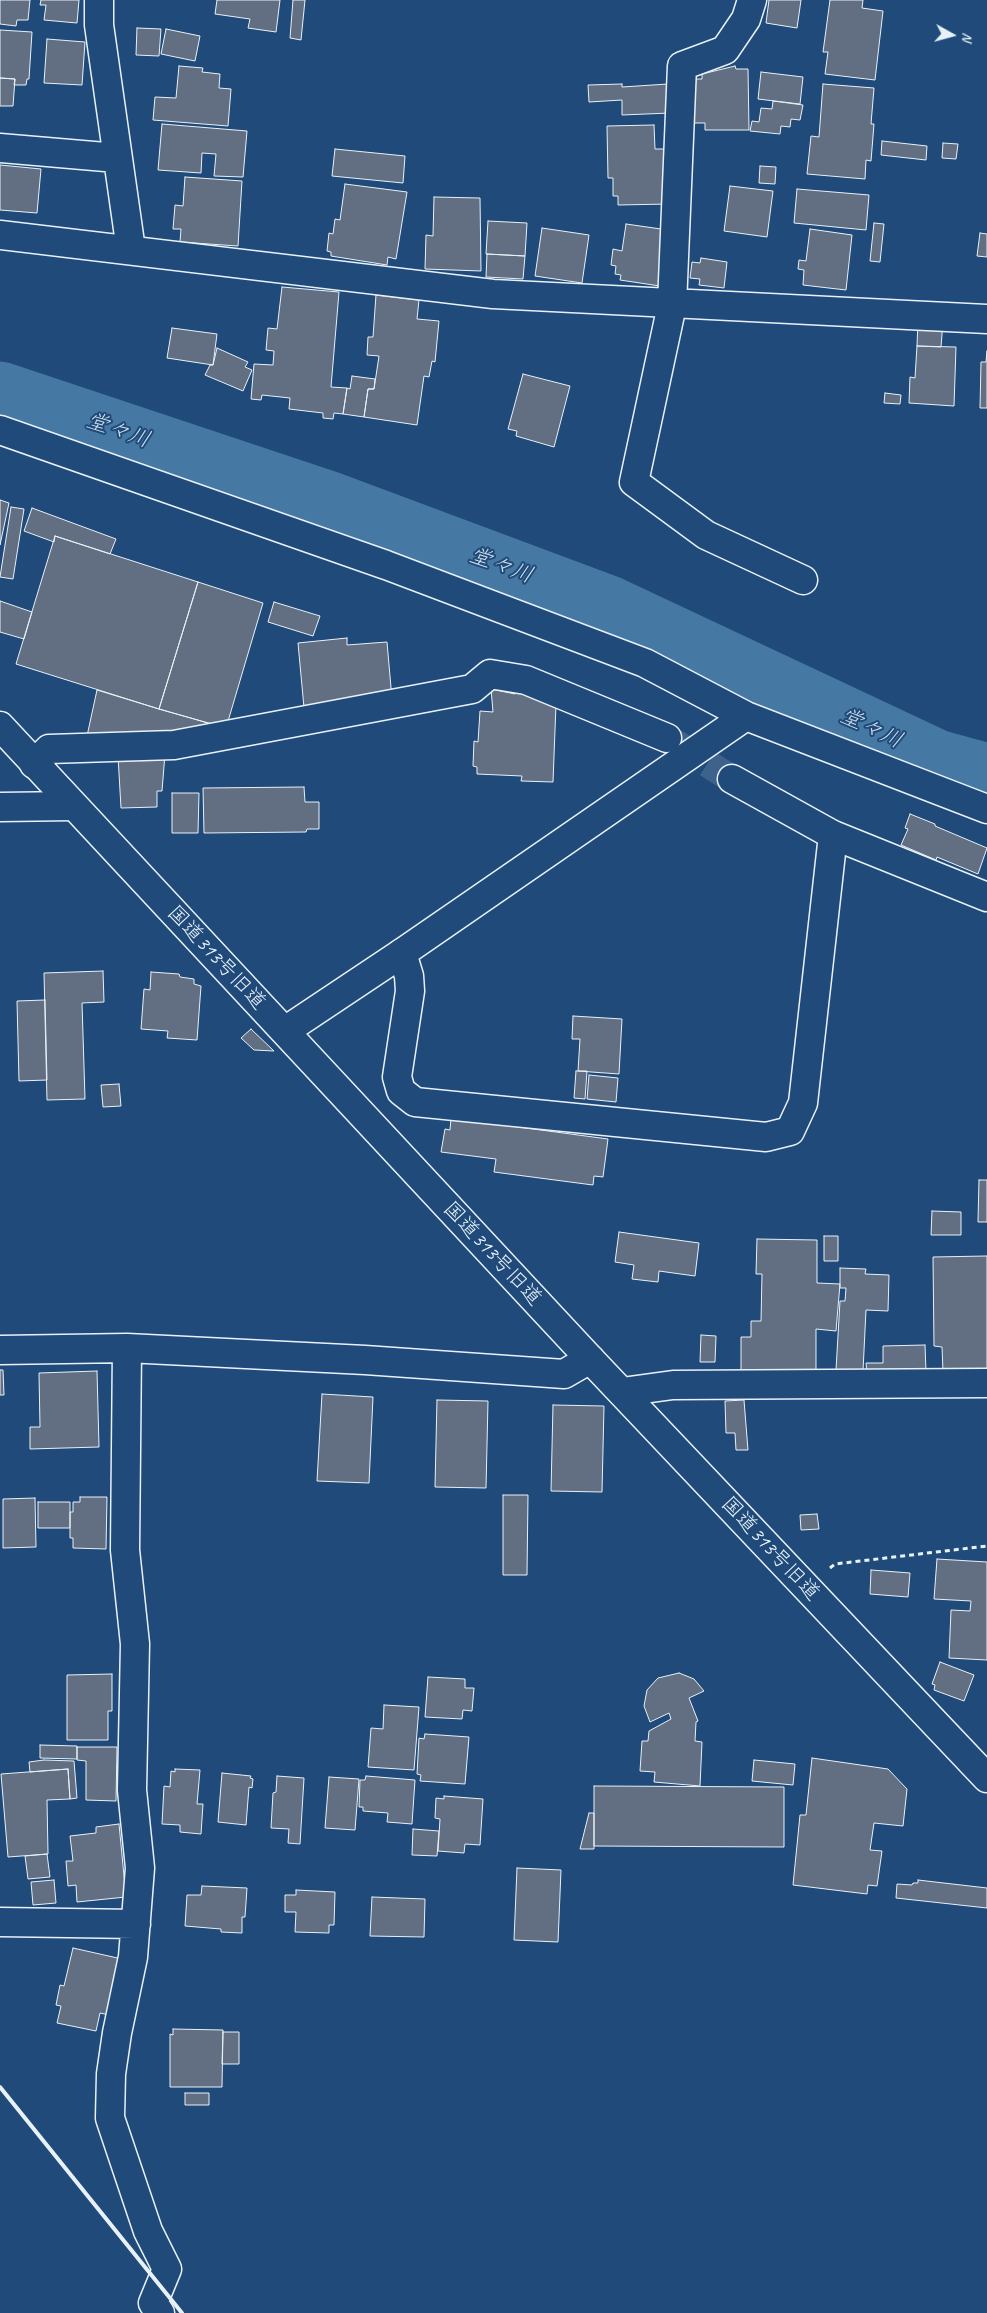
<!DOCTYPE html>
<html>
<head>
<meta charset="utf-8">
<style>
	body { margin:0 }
	#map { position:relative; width:987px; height:2313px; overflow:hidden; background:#1f4a7a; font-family:Caveat,sans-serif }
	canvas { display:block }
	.north { position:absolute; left:927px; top:10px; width:50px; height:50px; -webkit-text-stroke:4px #1f4a7a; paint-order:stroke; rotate:97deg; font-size:14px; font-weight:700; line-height:20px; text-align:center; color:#e8f1f8 }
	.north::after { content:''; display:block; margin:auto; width:18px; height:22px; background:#e8f1f8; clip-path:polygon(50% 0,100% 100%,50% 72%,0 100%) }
</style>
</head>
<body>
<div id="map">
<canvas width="987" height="2313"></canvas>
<div class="north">N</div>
</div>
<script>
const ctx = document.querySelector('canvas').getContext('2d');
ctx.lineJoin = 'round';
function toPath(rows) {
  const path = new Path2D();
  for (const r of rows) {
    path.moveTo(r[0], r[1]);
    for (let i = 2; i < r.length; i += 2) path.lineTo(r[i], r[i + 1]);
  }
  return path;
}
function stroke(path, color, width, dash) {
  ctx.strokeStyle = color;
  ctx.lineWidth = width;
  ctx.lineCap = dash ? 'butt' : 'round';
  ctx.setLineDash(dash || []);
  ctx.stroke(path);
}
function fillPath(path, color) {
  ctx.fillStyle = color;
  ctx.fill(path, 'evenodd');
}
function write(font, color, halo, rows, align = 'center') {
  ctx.font = font + ' Caveat,"Klee One",sans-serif';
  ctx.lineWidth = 4;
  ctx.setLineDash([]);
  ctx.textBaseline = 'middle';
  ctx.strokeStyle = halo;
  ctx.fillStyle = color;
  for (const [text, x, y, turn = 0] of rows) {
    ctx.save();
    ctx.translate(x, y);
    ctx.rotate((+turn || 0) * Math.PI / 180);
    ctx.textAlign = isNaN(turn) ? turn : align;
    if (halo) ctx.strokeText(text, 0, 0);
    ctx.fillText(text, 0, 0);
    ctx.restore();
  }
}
const river = toPath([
	[0,392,333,503,609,606,937,760,987,774]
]);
const building = toPath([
	[0,0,30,0,28,20,17,20,16,26,0,24,0,0],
	[41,0,79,0,77,23,44,20,46,5,40,5,41,0],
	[217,0,280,0,276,32,248,28,250,19,215,14,217,0],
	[293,0,305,0,301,40,290,38,293,0],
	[769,0,801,0,797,28,766,23,769,0],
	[830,0,863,0,862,8,883,11,875,80,825,74,828,52,823,52,830,0],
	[137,28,161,29,159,56,136,55,137,28],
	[166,29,200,36,195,61,161,54,166,29],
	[0,30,32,32,29,79,27,79,26,85,14,85,15,79,0,78,0,30],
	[47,39,85,42,82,85,44,83,47,39],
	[179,66,203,68,202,72,220,74,219,88,231,89,228,126,153,120,155,97,176,98,179,66],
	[735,66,736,69,748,69,749,130,705,130,705,123,691,123,691,93,695,93,695,79,702,79,702,74,735,66],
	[761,72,803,77,800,104,758,99,761,72],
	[0,78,15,79,13,106,0,106,0,78],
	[622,84,622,87,668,84,670,113,622,115,622,100,589,102,588,85,622,84],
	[823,84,874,88,871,124,874,124,871,161,866,160,865,179,807,174,811,136,819,137,823,84],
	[773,101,803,105,800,120,791,119,790,127,781,126,780,134,750,131,752,121,759,122,761,108,772,109,773,101],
	[162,124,247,131,243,177,214,176,216,154,202,153,201,173,158,170,162,124],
	[654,125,655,149,668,149,669,204,618,205,618,196,613,196,613,178,608,178,607,126,654,125],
	[882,141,927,146,926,160,881,155,882,141],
	[943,143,958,144,956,159,942,158,943,143],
	[335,149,405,156,403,183,332,176,335,149],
	[0,165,41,169,37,213,0,210,0,165],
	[760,166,776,167,775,184,759,183,760,166],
	[185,177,242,181,238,246,180,242,181,229,173,229,175,205,183,206,185,177],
	[345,184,407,192,396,259,388,257,387,265,331,256,331,252,327,251,329,233,333,234,335,219,340,220,345,184],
	[730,186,773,191,767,237,724,231,730,186],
	[797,189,869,195,866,230,794,223,797,189],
	[434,197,480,198,481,271,425,269,426,235,433,236,434,197],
	[488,221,527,223,525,256,486,254,488,221],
	[874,223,884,224,880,262,870,261,874,223],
	[626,224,668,230,660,286,620,280,621,275,615,274,616,266,611,265,613,249,622,251,626,224],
	[542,228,589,235,582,283,535,276,542,228],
	[810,229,852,235,846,290,803,285,804,270,798,269,799,260,806,261,810,229],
	[980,233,987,234,987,257,977,256,980,233],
	[487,254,525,256,523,279,486,277,487,254],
	[701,258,727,262,724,288,699,285,700,279,690,278,692,262,700,263,701,258],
	[282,287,339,292,331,387,347,388,343,414,334,413,333,419,323,418,323,413,289,409,290,398,262,395,261,400,251,399,254,364,273,365,274,351,266,350,268,328,277,329,282,287],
	[376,295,419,300,417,319,439,321,435,362,432,361,429,377,424,376,417,425,364,417,368,389,374,389,379,356,367,355,368,337,373,337,376,295],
	[918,321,943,322,941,347,917,346,918,321],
	[172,328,217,334,213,365,167,358,172,328],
	[917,346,956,347,954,406,909,403,910,377,915,378,917,346],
	[217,348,248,362,245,367,252,370,243,391,205,375,210,365,213,365,217,348],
	[987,351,987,408,980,408,981,362,986,362,987,351],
	[523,374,570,386,554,447,516,436,517,431,508,429,523,374],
	[352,376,375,379,374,389,368,389,364,417,343,414,347,388,350,389,352,376],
	[885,393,901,395,900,404,884,403,885,393],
	[0,500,9,503,0,545,0,500],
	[11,507,24,509,13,579,0,577,11,507],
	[32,508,116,539,110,554,55,536,54,542,24,531,32,508],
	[55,536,198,582,159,709,16,664,55,536],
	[198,582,263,603,226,728,159,709,198,582],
	[0,601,32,612,24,639,0,632,0,601],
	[274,602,320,616,313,636,268,622,274,602],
	[347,638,347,645,387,642,392,699,304,708,298,643,347,638],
	[515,688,556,704,553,782,521,781,522,776,477,774,477,767,473,766,474,741,478,742,480,711,493,712,491,689,515,694,515,688],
	[97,690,159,709,222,727,180,733,87,736,97,690],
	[165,754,162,791,157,791,157,807,121,808,118,756,165,754],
	[304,787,305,802,319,802,319,829,307,829,306,832,204,833,203,788,304,787],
	[172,793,199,793,198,833,172,833,172,793],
	[910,814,935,824,935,826,987,848,978,874,937,857,936,860,901,845,908,829,905,828,910,814],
	[103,971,104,1002,82,1003,85,1099,47,1100,44,973,103,971],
	[151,972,179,974,180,977,194,979,194,984,201,986,197,1040,167,1038,168,1031,141,1029,144,989,150,990,151,972],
	[45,1000,47,1080,19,1081,17,1001,45,1000],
	[573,1016,622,1019,619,1074,578,1071,580,1039,572,1039,573,1016],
	[251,1029,274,1051,254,1050,241,1038,251,1029],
	[576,1071,587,1071,585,1099,574,1098,576,1071],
	[589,1075,618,1078,616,1102,587,1099,589,1075],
	[119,1084,121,1106,103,1107,101,1085,119,1084],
	[451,1118,608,1139,603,1177,594,1176,593,1185,494,1172,496,1159,441,1152,445,1129,450,1130,451,1118],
	[979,1180,987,1180,987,1222,978,1222,979,1180],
	[932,1211,961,1212,961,1235,931,1235,932,1211],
	[619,1232,699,1243,695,1276,659,1271,658,1282,632,1279,634,1265,615,1262,619,1232],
	[824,1236,838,1236,838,1261,824,1261,824,1236],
	[757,1239,817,1240,817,1283,840,1284,836,1331,816,1329,816,1373,741,1372,741,1337,751,1337,751,1321,761,1321,762,1274,756,1274,757,1239],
	[987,1256,987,1371,943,1372,942,1347,934,1346,933,1257,987,1256],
	[840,1268,866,1269,865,1274,889,1275,888,1311,866,1310,863,1371,836,1370,840,1301,845,1301,846,1288,840,1288,840,1268],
	[701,1335,716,1336,715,1362,700,1362,701,1335],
	[925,1345,926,1372,867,1374,866,1363,883,1363,883,1346,925,1345],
	[0,1370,3,1370,4,1395,0,1395,0,1370],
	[97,1371,99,1447,30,1449,30,1427,40,1427,39,1373,97,1371],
	[322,1394,373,1397,369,1483,317,1481,322,1394],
	[437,1400,488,1401,486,1488,435,1487,437,1400],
	[744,1400,748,1450,736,1450,735,1433,726,1433,725,1401,744,1400],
	[553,1405,604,1406,602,1492,551,1491,553,1405],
	[503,1495,528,1495,527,1575,503,1575,503,1495],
	[80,1497,107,1497,106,1549,73,1548,73,1538,70,1538,70,1512,73,1512,73,1502,80,1502,80,1497],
	[35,1498,36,1547,3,1548,3,1499,35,1498],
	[38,1502,70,1502,70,1528,38,1528,38,1502],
	[817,1514,819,1529,801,1530,800,1515,817,1514],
	[937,1559,987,1562,987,1660,949,1658,951,1610,970,1611,971,1601,934,1599,937,1559],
	[871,1570,910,1573,908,1597,870,1594,871,1570],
	[940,1662,974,1675,964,1701,934,1690,935,1685,932,1684,940,1662],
	[679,1673,694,1679,704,1691,689,1698,698,1721,696,1722,695,1741,702,1742,700,1786,654,1782,655,1772,640,1771,642,1741,648,1741,649,1731,671,1719,669,1713,650,1722,644,1706,647,1690,658,1678,679,1673],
	[112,1674,112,1711,108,1711,108,1740,67,1740,67,1675,112,1674],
	[428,1677,465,1679,465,1688,474,1688,472,1711,463,1710,462,1719,425,1717,428,1677],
	[384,1705,419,1707,414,1770,368,1767,371,1728,383,1729,384,1705],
	[425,1734,469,1737,465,1784,420,1781,421,1775,417,1774,419,1738,424,1739,425,1734],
	[40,1745,77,1746,77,1759,40,1758,40,1745],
	[77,1747,117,1747,116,1801,86,1800,86,1761,77,1760,77,1747],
	[812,1758,888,1769,907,1789,903,1826,874,1823,870,1850,882,1851,877,1886,868,1885,867,1894,793,1885,800,1815,806,1815,812,1758],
	[44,1760,74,1761,77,1798,70,1799,68,1769,30,1772,29,1762,44,1760],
	[754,1760,795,1764,793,1785,752,1781,754,1760],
	[68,1769,70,1799,47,1800,48,1854,8,1857,1,1774,68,1769],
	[175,1769,200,1770,197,1804,203,1804,201,1834,180,1832,180,1825,162,1824,164,1786,170,1787,171,1771,175,1772,175,1769],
	[222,1773,251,1776,250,1778,253,1779,252,1788,249,1787,246,1825,218,1822,222,1773],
	[277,1776,304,1778,300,1844,288,1843,289,1829,271,1828,273,1793,276,1792,277,1776],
	[366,1776,415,1780,412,1824,387,1822,388,1813,363,1811,363,1807,359,1807,360,1780,365,1780,366,1776],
	[329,1777,359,1779,355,1830,325,1828,329,1777],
	[594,1786,784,1787,784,1847,594,1846,594,1786],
	[444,1796,483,1799,480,1845,465,1844,464,1853,438,1851,440,1819,435,1818,436,1798,444,1799,444,1796],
	[589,1813,594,1813,594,1849,580,1849,589,1813],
	[119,1824,126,1897,77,1902,76,1885,68,1886,66,1861,73,1861,70,1836,96,1833,96,1827,119,1824],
	[413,1829,439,1831,437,1856,412,1855,413,1829],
	[47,1854,50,1877,28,1879,25,1856,47,1854],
	[517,1868,561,1870,558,1942,514,1940,517,1868],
	[54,1880,56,1903,33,1905,31,1882,54,1880],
	[918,1880,987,1888,987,1908,896,1898,897,1884,912,1885,913,1883,918,1883,918,1880],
	[202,1886,247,1888,245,1917,242,1917,242,1933,221,1932,221,1929,185,1926,187,1895,201,1895,202,1886],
	[296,1890,335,1892,334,1925,329,1925,329,1933,295,1932,296,1912,285,1912,285,1895,296,1895,296,1890],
	[372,1897,425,1899,424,1937,370,1936,372,1897],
	[73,1948,122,1959,109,2015,100,2013,96,2031,57,2023,61,2006,56,2005,60,1985,64,1986,73,1948],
	[173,2029,223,2030,222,2087,170,2087,170,2034,173,2035,173,2029],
	[223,2032,239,2032,239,2064,222,2064,223,2032],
	[185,2093,209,2093,209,2105,185,2105,185,2093]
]);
const streetTunnel = toPath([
	[672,741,732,779]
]);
const path = toPath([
	[830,1568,835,1564,987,1546]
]);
const street = toPath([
	[99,0,99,25,131,250],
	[752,0,746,19,725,50,682,66,672,305,634,482,706,535,803,580],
	[0,148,117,158],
	[0,235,493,294,987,319],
	[34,764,49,749,174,745,472,689,490,674,526,680,667,738],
	[732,779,833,835,987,897],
	[0,807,73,806],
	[402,953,409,976,410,991,397,1077,401,1091,415,1102,766,1137,790,1131,803,1103,833,835],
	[127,1348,125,1550,135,1644,132,1790,140,1868,133,1957,117,2033,111,2074,110,2118,148,2231,167,2269,153,2303,160,2313],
	[0,1350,127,1348,365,1360,564,1374,590,1359],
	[622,1392,673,1385,987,1383],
	[0,1922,136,1924]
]);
const secondary = toPath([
	[0,430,386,565,645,663,746,716,987,809],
	[0,726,590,1359,987,1778],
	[285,1031,402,953,746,716]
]);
const rail = toPath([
	[0,2087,182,2313]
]);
const streetNames = [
	["国道313号旧道",216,958,47],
	["国道313号旧道",492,1254,47],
	["国道313号旧道",770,1549,47]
];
const waterNames = [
	["堂々川",118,431,19],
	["堂々川",501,566,20],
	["堂々川",871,729,25]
];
stroke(river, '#4578a2', 61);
fillPath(building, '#626e81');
stroke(building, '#e8f1f8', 1);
stroke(streetTunnel, '#3d638d', 28, [28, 14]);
stroke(street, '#e8f1f8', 31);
stroke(secondary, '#e8f1f8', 31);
stroke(path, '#e8f1f8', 3, [5, 4]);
stroke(street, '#1f4a7a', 28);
stroke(secondary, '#1f4a7a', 28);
stroke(rail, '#e8f1f8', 4);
write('21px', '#e8f1f8', '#1f4a7a', streetNames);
write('italic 22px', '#d0dfeb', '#1f4a7a', waterNames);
</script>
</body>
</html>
